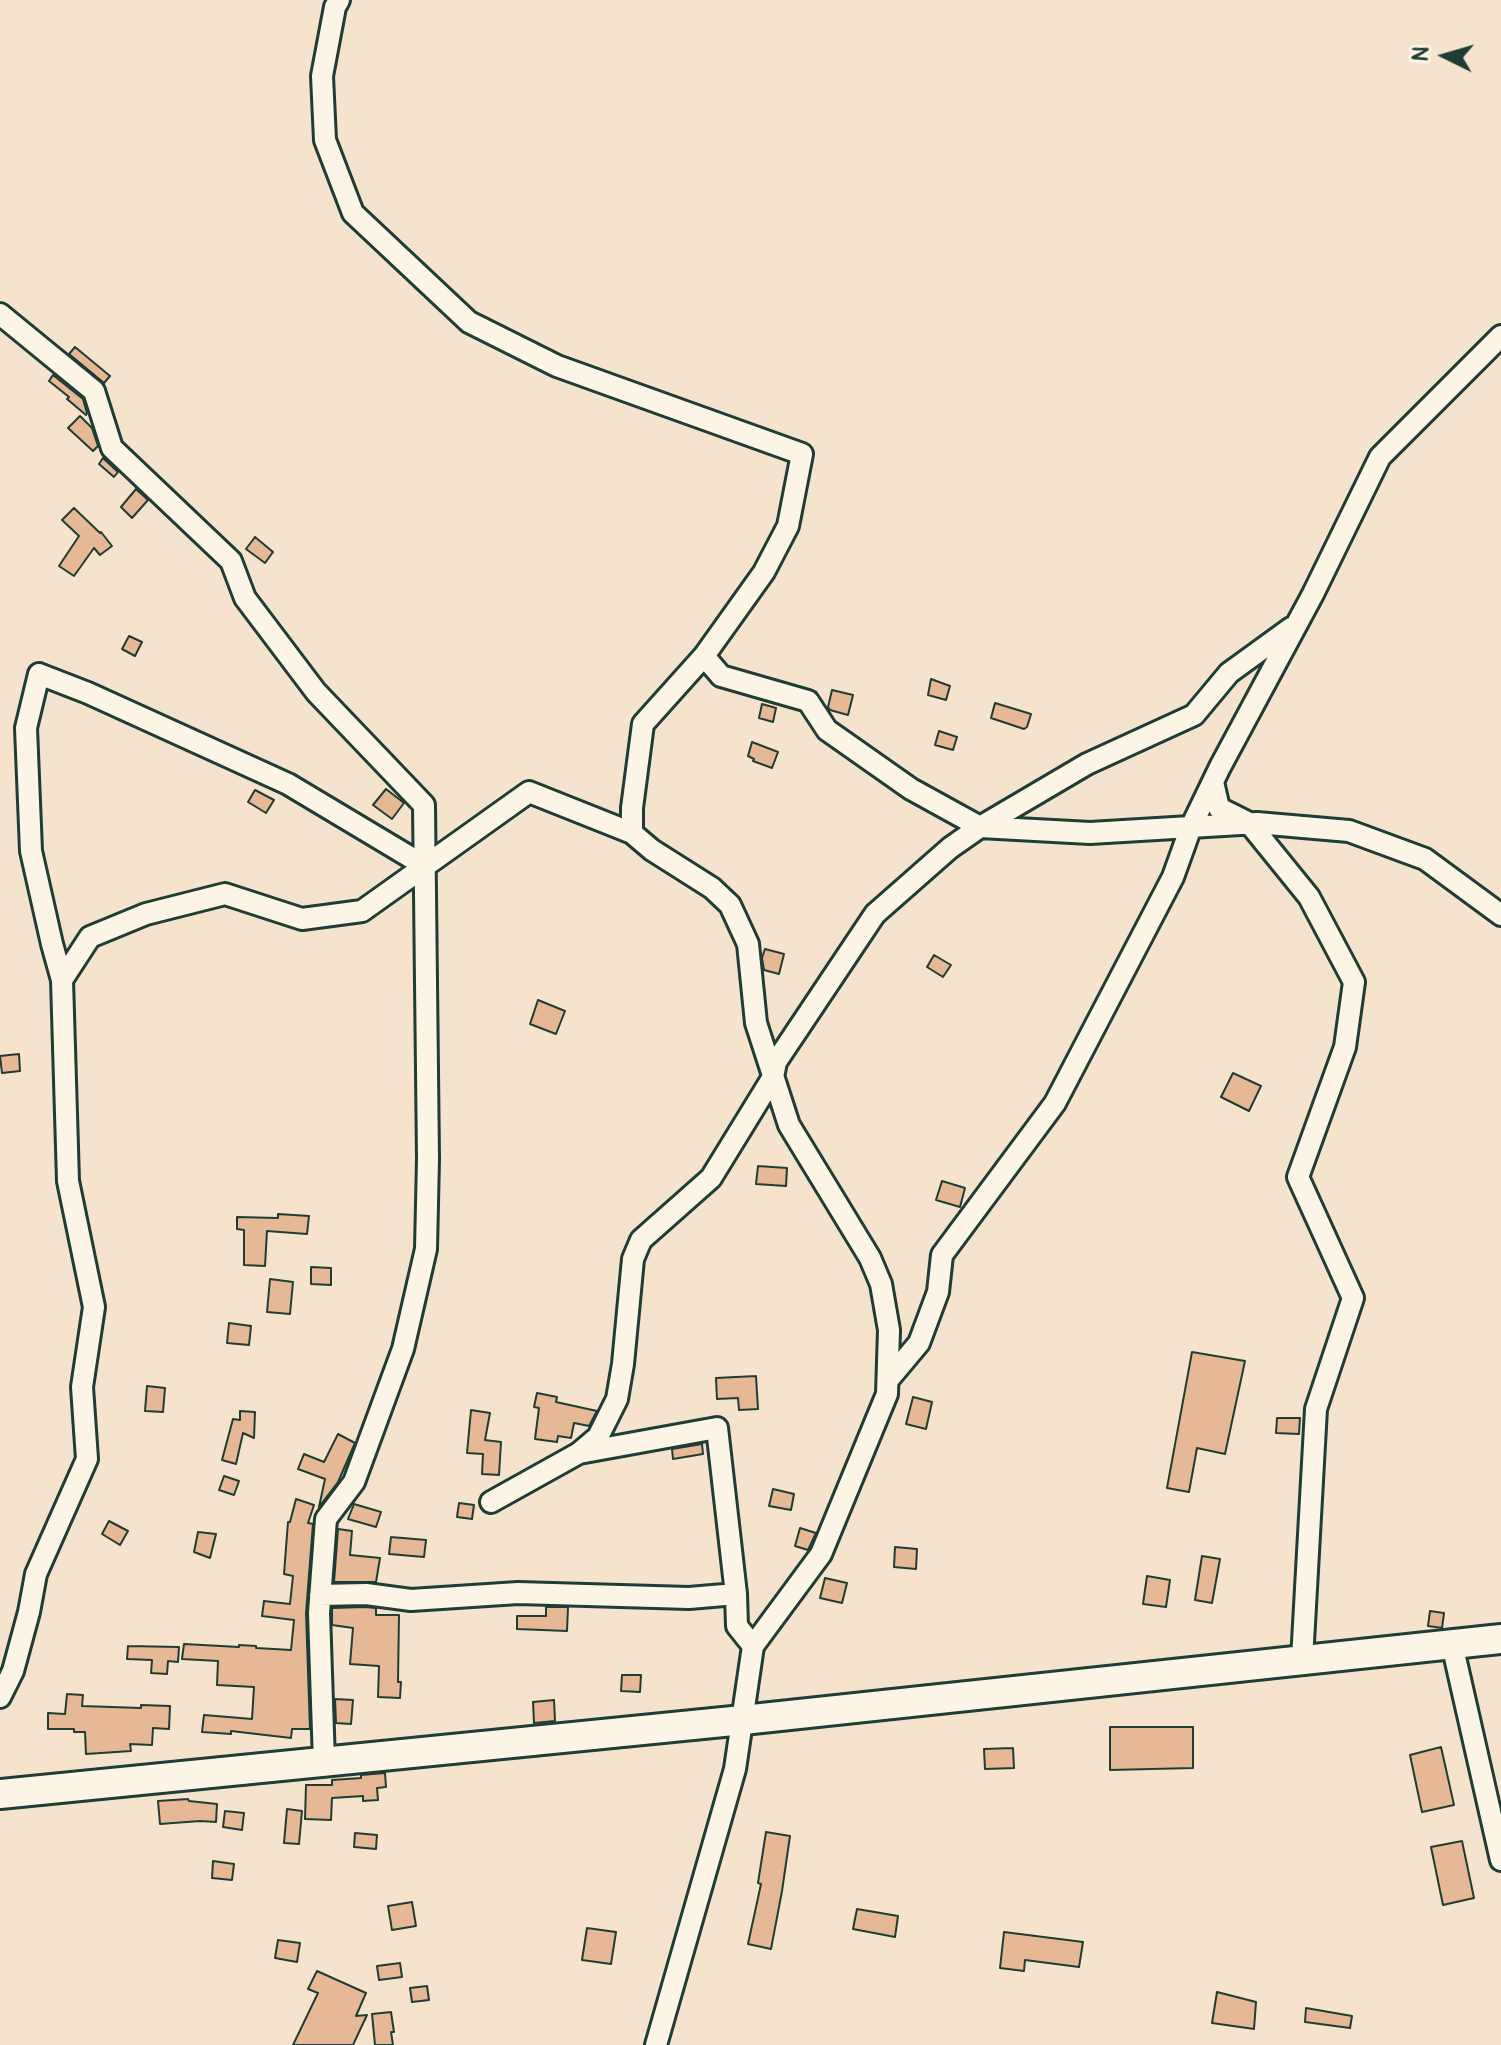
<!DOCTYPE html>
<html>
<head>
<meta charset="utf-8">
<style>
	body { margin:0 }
	#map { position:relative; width:1501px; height:2045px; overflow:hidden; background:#f5e3cd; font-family:Pangolin,sans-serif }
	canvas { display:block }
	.north { position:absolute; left:1405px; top:16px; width:80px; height:80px; -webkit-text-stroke:6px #fcf5e5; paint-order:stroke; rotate:275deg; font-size:22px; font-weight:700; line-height:32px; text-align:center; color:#1f3d34 }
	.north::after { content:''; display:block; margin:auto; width:28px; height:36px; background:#1f3d34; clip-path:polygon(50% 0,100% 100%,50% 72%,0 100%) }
</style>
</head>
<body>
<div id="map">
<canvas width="1501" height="2045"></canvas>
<div class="north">N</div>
</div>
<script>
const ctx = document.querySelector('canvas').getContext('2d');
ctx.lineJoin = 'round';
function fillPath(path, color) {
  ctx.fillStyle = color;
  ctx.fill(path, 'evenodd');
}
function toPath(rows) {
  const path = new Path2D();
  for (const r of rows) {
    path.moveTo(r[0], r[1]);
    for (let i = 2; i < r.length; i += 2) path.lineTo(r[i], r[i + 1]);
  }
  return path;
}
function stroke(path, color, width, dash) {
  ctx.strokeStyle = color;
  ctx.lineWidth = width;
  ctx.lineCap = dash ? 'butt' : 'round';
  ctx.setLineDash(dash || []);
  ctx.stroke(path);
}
const building = toPath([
	[75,347,110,376,104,383,69,354,75,347],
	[53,375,83,399,87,413,86,415,67,399,69,397,49,381,53,375],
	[80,416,92,428,98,446,93,451,68,428,80,416],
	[103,458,118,472,114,477,99,464,103,458],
	[136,489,148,500,132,518,121,507,136,489],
	[74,508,100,533,101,532,112,546,100,555,94,548,74,576,59,566,79,536,62,520,74,508],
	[255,537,273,552,265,563,246,549,255,537],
	[129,636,142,642,135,656,122,649,129,636],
	[931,679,950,686,946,700,928,695,931,679],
	[832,690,853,695,848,715,830,710,828,707,832,690],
	[995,703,1031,714,1027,727,1024,729,991,718,995,703],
	[762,704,776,708,773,722,759,718,762,704],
	[939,731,957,737,953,750,935,745,939,731],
	[752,742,778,752,772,768,753,761,754,759,748,756,752,742],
	[386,789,404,803,392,819,373,805,386,789],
	[255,790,274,800,266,813,248,802,255,790],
	[765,949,784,954,779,974,764,970,762,958,765,949],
	[934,955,951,965,943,977,927,967,934,955],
	[538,1000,565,1011,556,1034,530,1024,538,1000],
	[19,1054,20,1071,2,1073,0,1056,19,1054],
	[1233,1073,1261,1086,1249,1111,1221,1097,1233,1073],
	[758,1166,787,1168,786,1186,756,1184,758,1166],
	[942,1181,965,1188,960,1207,936,1200,942,1181],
	[278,1214,309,1216,307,1234,267,1231,265,1266,244,1265,244,1230,237,1229,237,1217,278,1218,278,1214],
	[311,1267,331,1268,331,1285,311,1284,311,1267],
	[270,1279,293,1282,290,1314,267,1312,270,1279],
	[229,1323,251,1326,249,1345,227,1343,229,1323],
	[1192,1352,1245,1361,1225,1454,1197,1448,1189,1492,1167,1488,1192,1352],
	[756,1376,758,1409,739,1410,738,1398,717,1399,716,1378,756,1376],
	[147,1386,165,1388,163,1412,145,1411,147,1386],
	[537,1393,557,1397,556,1402,597,1411,589,1426,574,1423,571,1438,558,1436,557,1442,535,1439,539,1408,534,1407,537,1393],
	[913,1397,932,1402,926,1429,906,1424,913,1397],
	[471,1410,490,1413,485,1440,501,1442,499,1475,482,1474,483,1454,467,1453,471,1410],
	[240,1411,255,1412,254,1438,243,1433,236,1464,222,1460,233,1419,240,1420,240,1411],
	[1277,1418,1300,1418,1299,1434,1276,1433,1277,1418],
	[338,1434,355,1443,338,1482,319,1507,325,1479,298,1469,304,1454,324,1462,338,1434],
	[702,1444,703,1454,673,1459,672,1449,702,1444],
	[224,1476,239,1481,234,1495,219,1490,224,1476],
	[773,1489,794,1494,791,1510,769,1506,773,1489],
	[296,1499,314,1505,308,1523,313,1524,306,1613,310,1729,292,1729,291,1738,231,1731,231,1734,202,1732,204,1715,252,1719,254,1687,217,1685,218,1661,182,1659,184,1644,239,1647,239,1645,256,1646,256,1648,291,1650,294,1620,262,1616,264,1601,290,1604,293,1576,284,1574,288,1522,290,1522,296,1499],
	[459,1503,474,1505,472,1519,457,1517,459,1503],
	[354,1504,381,1512,376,1527,348,1519,354,1504],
	[109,1521,128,1531,120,1545,102,1534,109,1521],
	[800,1528,816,1533,808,1550,795,1546,800,1528],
	[338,1529,352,1531,350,1555,380,1558,376,1582,334,1582,338,1529],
	[198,1532,216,1534,210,1558,194,1552,198,1532],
	[391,1537,426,1540,424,1557,389,1554,391,1537],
	[895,1547,917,1549,916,1569,894,1567,895,1547],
	[1202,1556,1220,1559,1212,1603,1195,1600,1202,1556],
	[1147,1576,1170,1580,1166,1607,1143,1604,1147,1576],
	[825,1578,847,1583,842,1603,820,1598,825,1578],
	[365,1607,376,1608,376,1615,399,1615,398,1682,401,1682,400,1698,378,1697,379,1666,350,1664,353,1628,332,1625,332,1608,365,1607],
	[546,1607,568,1607,567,1631,517,1629,517,1616,546,1616,546,1607],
	[1430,1611,1444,1613,1442,1628,1428,1626,1430,1611],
	[128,1646,179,1647,178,1662,168,1661,167,1674,151,1673,152,1660,127,1659,128,1646],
	[622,1675,641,1675,640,1692,621,1691,622,1675],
	[67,1694,83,1695,82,1706,141,1708,141,1705,170,1706,169,1729,153,1728,152,1745,130,1744,131,1751,86,1754,85,1732,74,1732,74,1729,48,1729,48,1713,65,1714,67,1694],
	[335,1699,353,1700,351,1724,336,1723,335,1699],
	[554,1700,555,1721,534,1723,533,1702,554,1700],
	[1110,1727,1193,1727,1193,1768,1110,1770,1110,1727],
	[1441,1747,1454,1805,1422,1812,1410,1755,1441,1747],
	[1013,1748,1014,1768,985,1769,984,1749,1013,1748],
	[385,1773,386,1787,377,1788,378,1800,363,1801,363,1796,332,1798,331,1820,305,1819,306,1785,332,1785,332,1780,361,1778,361,1775,385,1773],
	[188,1799,189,1801,217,1804,216,1822,200,1821,160,1824,158,1801,188,1799],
	[287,1809,302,1811,299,1844,284,1843,287,1809],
	[225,1811,244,1813,242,1830,223,1827,225,1811],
	[766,1832,790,1836,782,1891,771,1949,748,1944,761,1884,758,1883,766,1832],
	[355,1833,377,1835,376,1849,354,1847,355,1833],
	[1462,1841,1474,1898,1443,1905,1431,1847,1462,1841],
	[213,1861,234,1864,232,1880,212,1878,213,1861],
	[412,1902,416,1926,392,1930,388,1906,412,1902],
	[857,1909,898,1916,895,1937,853,1929,857,1909],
	[587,1928,616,1932,611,1964,582,1960,587,1928],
	[1004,1932,1083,1942,1079,1967,1025,1960,1024,1971,1000,1968,1004,1932],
	[278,1940,300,1943,297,1962,275,1958,278,1940],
	[400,1963,402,1977,379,1980,377,1966,400,1963],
	[317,1971,366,1993,356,2016,367,2015,353,2045,293,2045,318,1993,308,1989,317,1971],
	[427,1986,429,2000,412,2002,410,1988,427,1986],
	[1217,1992,1256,2002,1254,2029,1212,2023,1217,1992],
	[1306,2008,1352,2016,1350,2028,1305,2022,1306,2008],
	[391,2012,394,2032,391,2032,393,2045,375,2045,372,2014,391,2012]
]);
const street = toPath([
	[339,0,335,7,322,76,325,140,353,213,469,322,557,366,802,454,788,526,764,572,704,656,643,724,632,808,632,833,652,850,712,888,730,905,748,944,756,1023,789,1125,870,1258,881,1284,889,1330,887,1394,821,1554,753,1646,735,1769,656,2045],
	[0,314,94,391,112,448,231,561,245,598,316,692,424,805,428,1159,426,1249,403,1349,354,1482,326,1519,319,1613,324,1762],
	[704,656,721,676,808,701,827,730,911,789,980,827,1090,833,1257,823,1349,831,1425,859,1501,915],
	[1213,782,1219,808,1249,823,1309,897,1354,982,1345,1047,1298,1177,1353,1298,1316,1409,1302,1660],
	[62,980,52,944,31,851,26,728,39,674,88,693,288,784,425,866],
	[888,1380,919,1343,938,1292,942,1255,1055,1103,1173,877,1191,827,1220,767,1313,594,1380,457,1501,336],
	[579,1453,598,1437,617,1399,623,1364,633,1259,641,1240,711,1178,773,1077,776,1062,875,914,950,848,980,827,1087,764,1194,715,1229,673,1291,628],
	[491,1502,579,1453,717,1428,736,1594],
	[320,1595,366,1594,411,1600,518,1593,689,1598,736,1594,737,1626,753,1646],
	[1452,1644,1501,1860],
	[0,1697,13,1671,29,1612,36,1574,87,1459,82,1387,94,1307,68,1181,62,980,90,937,146,914,225,894,302,919,362,911,529,792,632,833]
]);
const secondary = toPath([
	[0,1794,743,1720,1501,1639]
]);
fillPath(building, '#e6b896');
stroke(building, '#1f3d34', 2);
stroke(street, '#1f3d34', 26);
stroke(secondary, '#1f3d34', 34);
stroke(street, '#fcf5e5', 20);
stroke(secondary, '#fcf5e5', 28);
</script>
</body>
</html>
